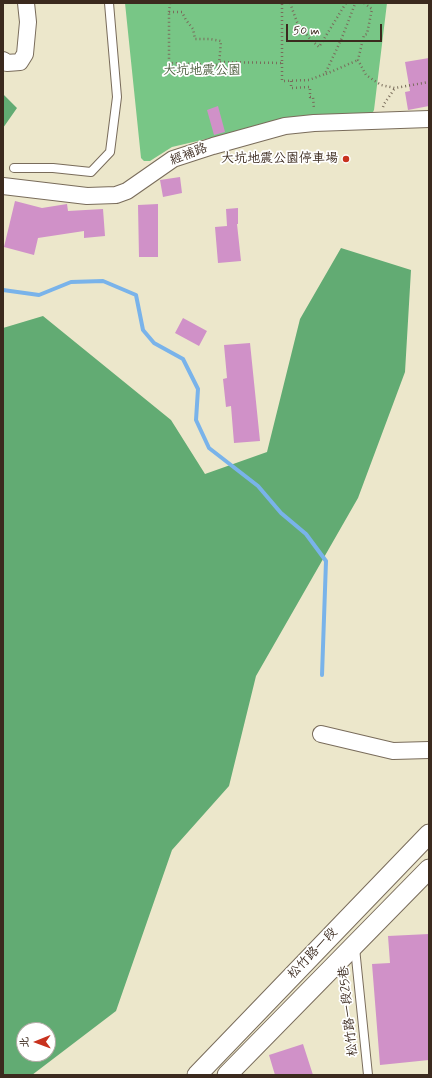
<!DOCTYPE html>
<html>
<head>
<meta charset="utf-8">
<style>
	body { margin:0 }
	#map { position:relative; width:432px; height:1078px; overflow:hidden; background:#ece7cb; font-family:Mynerve,"LXGW WenKai TC",sans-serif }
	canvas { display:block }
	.frame { position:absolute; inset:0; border:4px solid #3b2a1e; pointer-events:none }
	.north { position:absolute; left:16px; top:1022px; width:40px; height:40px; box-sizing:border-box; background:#fff; border:1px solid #b1aaa5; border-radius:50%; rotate:269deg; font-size:11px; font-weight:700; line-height:16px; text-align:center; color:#3b2a1e }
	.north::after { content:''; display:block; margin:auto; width:14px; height:18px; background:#c8321e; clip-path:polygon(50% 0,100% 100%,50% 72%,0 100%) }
	.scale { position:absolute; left:286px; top:24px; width:96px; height:18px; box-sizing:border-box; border:2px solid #3b2a1e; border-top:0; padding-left:5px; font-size:12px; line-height:14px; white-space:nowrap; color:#3b2a1e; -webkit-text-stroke:3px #fff; paint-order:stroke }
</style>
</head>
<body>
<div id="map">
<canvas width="432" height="1078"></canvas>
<div class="frame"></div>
<div class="north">北</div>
<div class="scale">50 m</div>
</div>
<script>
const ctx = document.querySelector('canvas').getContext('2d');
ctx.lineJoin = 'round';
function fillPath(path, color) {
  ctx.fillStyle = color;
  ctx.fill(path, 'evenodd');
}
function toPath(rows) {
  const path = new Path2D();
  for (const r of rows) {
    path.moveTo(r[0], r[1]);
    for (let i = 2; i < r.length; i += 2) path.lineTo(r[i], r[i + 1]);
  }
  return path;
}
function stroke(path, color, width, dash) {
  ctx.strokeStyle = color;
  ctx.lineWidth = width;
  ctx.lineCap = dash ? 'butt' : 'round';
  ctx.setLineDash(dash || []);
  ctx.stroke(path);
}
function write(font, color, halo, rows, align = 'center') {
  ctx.font = font + ' Mynerve,"LXGW WenKai TC",sans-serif';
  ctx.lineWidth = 3.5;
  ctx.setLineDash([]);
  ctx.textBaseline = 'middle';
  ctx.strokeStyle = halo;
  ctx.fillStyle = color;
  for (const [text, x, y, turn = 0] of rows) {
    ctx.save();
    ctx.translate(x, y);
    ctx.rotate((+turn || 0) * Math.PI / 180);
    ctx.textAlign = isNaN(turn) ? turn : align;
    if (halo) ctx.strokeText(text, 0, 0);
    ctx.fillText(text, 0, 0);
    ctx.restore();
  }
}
const green = toPath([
	[125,3,387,3,374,110,371,116,287,120,172,147,150,161,144,161,141,158]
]);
const forest = toPath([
	[3,94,17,108,3,128],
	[341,248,411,270,405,372,358,498,256,676,229,786,172,850,116,1011,32,1075,3,1075,3,328,43,316,171,420,205,474,267,452,300,319],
	[24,1030,48,1030,48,1054,24,1054]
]);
const stream = toPath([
	[3,290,39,295,71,282,103,281,136,295,143,330,154,343,183,359,198,389,196,420,209,448,258,486,281,513,306,534,326,561,322,675]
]);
const building = toPath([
	[429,58,429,106,408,110,405,92,410,91,405,62],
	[218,106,225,132,214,135,207,110],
	[180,177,182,193,163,197,160,180],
	[15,201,42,208,67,204,68,211,103,209,105,236,84,238,84,231,38,238,34,255,4,247],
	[158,204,158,257,139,257,138,205],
	[238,208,238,224,237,224,241,261,218,263,215,227,227,226,226,209],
	[183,318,207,331,199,346,175,333],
	[250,343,260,441,234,443,231,406,226,407,223,379,227,378,224,345],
	[429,934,429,1060,380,1065,372,964,390,963,388,936],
	[303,1044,313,1075,275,1075,269,1055]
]);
const path = toPath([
	[290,3,297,22,310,39,319,47,346,3],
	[364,3,372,9,367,34,364,35,358,60,366,75,381,85,395,88,429,82],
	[169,12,182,12,186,20,193,29,195,39,210,39,221,41,219,65,169,63,169,12],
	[169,12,170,3],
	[220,62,282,63,282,3],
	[282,63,282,81,309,80,325,74,341,40,355,4],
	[326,74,358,60],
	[291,81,291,88,310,87,310,97,313,97,314,109],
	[383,107,384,104,395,88]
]);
const service = toPath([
	[14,168,53,168,91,172,110,152,117,97,109,3],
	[355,948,368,1075]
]);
const minor = toPath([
	[3,60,7,63,20,62,25,54,28,22,26,3],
	[3,186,87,196,116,195,127,191,173,159,213,146,285,126,314,123,429,119],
	[321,734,393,751,429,750]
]);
const tertiary = toPath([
	[197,1075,429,834],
	[227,1075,429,869]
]);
const markers = [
	[346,159,4,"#c8321e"]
];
const parkNames = [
	["大坑地震公園",202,71]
];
const streetNames = [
	["經補路",189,155,-21],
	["松竹路一段",313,954,-46],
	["松竹路一段25巷",349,1011,-96]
];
const poiNames = [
	["大坑地震公園停車場",338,159]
];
fillPath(green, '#78c686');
fillPath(forest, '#62ab73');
stroke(stream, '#79b3ea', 4);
fillPath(building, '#d091c8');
stroke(service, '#796c5b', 10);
stroke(minor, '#796c5b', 18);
stroke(tertiary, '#796c5b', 21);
stroke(path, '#796c5b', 2.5, [1, 3]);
stroke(service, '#fff', 8);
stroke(minor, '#fff', 16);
stroke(tertiary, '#fff', 19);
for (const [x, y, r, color] of markers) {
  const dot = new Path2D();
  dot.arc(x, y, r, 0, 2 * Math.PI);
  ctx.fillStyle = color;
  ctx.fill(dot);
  stroke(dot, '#fff', 1.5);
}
write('13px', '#506142', '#fff', parkNames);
write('13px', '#3b2a1e', '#fff', streetNames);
write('13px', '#3b2a1e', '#fff', poiNames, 'right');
</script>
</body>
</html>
